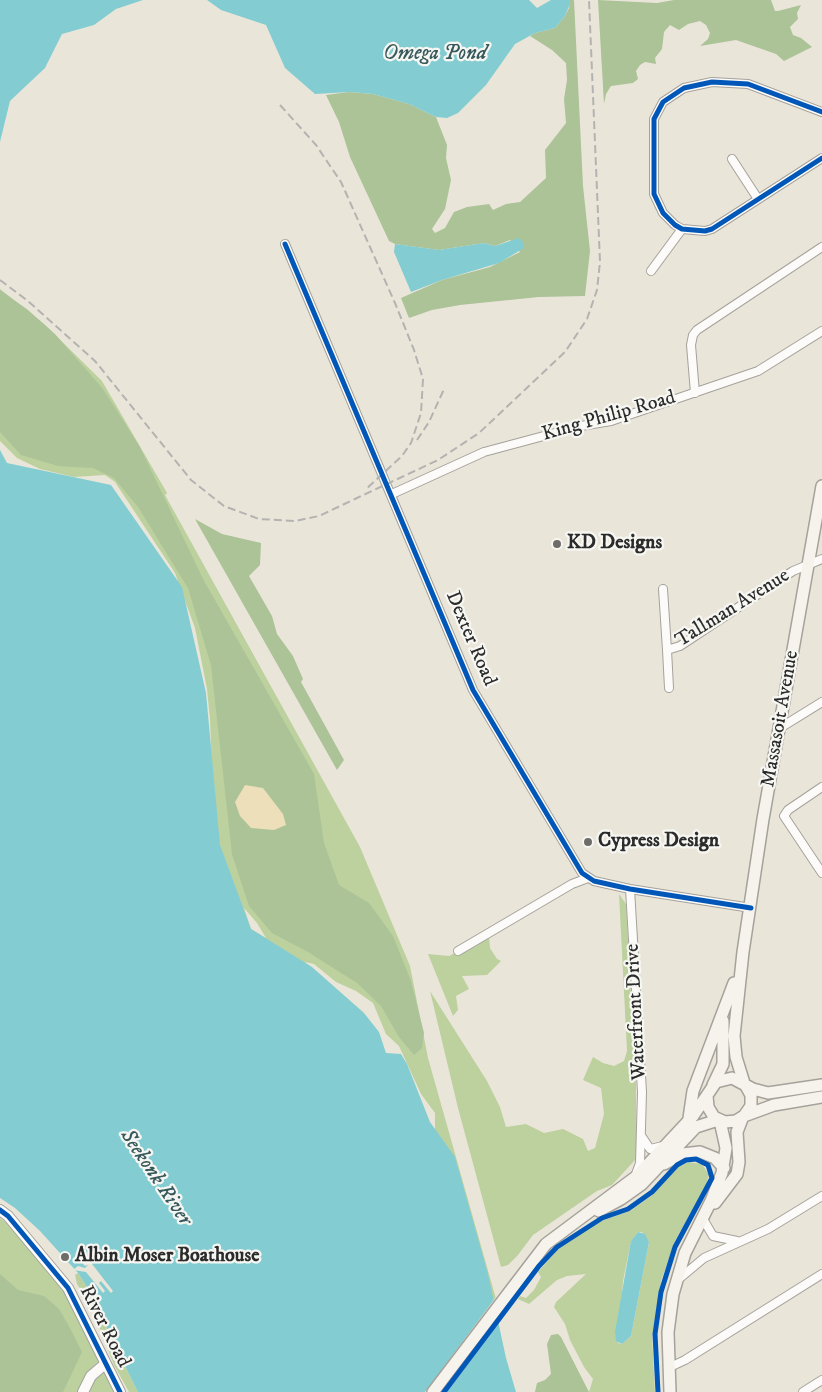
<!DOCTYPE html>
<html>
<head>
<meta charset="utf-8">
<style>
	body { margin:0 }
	canvas { display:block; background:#eae5d9 }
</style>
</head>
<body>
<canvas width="822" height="1392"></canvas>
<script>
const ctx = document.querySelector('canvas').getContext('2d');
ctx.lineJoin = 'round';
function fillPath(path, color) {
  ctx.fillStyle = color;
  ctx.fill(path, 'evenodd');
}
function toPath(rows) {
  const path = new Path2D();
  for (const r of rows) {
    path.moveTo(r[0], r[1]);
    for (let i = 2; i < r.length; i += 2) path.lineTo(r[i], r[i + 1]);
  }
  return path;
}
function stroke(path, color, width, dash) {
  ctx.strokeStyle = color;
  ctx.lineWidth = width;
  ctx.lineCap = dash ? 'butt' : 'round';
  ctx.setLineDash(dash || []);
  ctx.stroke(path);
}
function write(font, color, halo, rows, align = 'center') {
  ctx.font = font + ' "IM FELL DW Pica",serif';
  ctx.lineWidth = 4.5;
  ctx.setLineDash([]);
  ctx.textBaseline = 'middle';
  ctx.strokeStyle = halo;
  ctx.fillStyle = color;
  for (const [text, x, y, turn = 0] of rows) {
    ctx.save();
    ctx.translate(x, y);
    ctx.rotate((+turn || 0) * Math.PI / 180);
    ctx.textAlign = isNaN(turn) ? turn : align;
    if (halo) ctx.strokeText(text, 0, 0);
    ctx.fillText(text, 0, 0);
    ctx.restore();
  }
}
const green = toPath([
	[0,289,44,324,102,381,167,493,165,495,360,847,410,966,428,1058,496,1299,490,1306,435,1129,435,1113,421,1094,399,1046,386,1034,373,1003,356,991,336,982,314,964,305,962,364,1013,217,909,210,719,207,689,195,628,175,573,115,482,105,475,74,477,40,469,17,458,0,441],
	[244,908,257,923,266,938,251,929],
	[619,894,626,904,636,1085,636,1159,612,1185,597,1191,533,1235,518,1255,508,1265,501,1267,458,1108,430,991,487,1081,500,1107,506,1127,526,1124,544,1133,563,1129,583,1139,588,1151,595,1148,604,1114,601,1088,583,1080,593,1057,603,1063,614,1066,624,1061,627,1051],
	[489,936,490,948,497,959,501,961,487,975,462,976,469,989,456,996,458,1010,453,1016,428,954,449,956],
	[688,1162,702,1164,709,1175,706,1185,675,1241,661,1281,652,1337,655,1392,589,1392,593,1379,584,1367,570,1340,565,1324,554,1307,556,1302,586,1274,567,1276,557,1280,529,1304,518,1299,520,1296,526,1298,534,1290,541,1277,538,1272,560,1247,601,1221,630,1211,651,1196,677,1168],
	[638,1232,642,1232,649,1242,631,1336,622,1344,618,1343,623,1281,631,1241],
	[0,1218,11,1226,65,1293,114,1392,0,1392],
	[78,1273,100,1307,109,1334,138,1392,129,1392,114,1365,91,1305,77,1284,75,1275]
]);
const forest = toPath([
	[570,0,574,0,583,186,590,251,585,296,539,297,460,305,432,310,409,318,401,298,442,280,490,267,520,252,510,240,495,246,484,243,439,250,395,244,389,241,350,157,339,122,326,95,349,92,373,94,409,104,436,117,447,145,446,158,451,180,445,209,432,229,435,233,445,228,454,212,467,207,489,204,493,210,506,204,520,202,546,178,545,150,566,123,564,99,567,80,566,63,552,50,530,36,535,33,555,28,565,16,569,8],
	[598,0,657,3,674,0,771,0,775,11,778,11,801,5,797,13,798,19,790,27,793,35,801,38,812,47,784,61,776,54,736,40,700,46,708,39,710,33,706,25,700,21,688,24,679,30,670,25,664,32,662,49,655,58,656,64,645,62,640,65,636,71,638,79,633,83,611,86,606,94,604,104],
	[0,290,28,310,55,334,103,389,140,447,203,579,314,774,324,843,339,885,369,903,393,936,411,981,424,1033,422,1048,414,1055,399,1037,381,1006,357,983,308,952,272,933,249,906,232,854,211,665,188,588,138,507,114,478,93,468,58,466,21,455,0,432],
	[195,519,222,534,261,543,260,565,249,576,272,616,277,634,293,656,303,679,301,682,344,760,337,770],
	[0,1274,18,1290,44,1296,59,1309,70,1328,82,1352,63,1392,0,1392],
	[558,1334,561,1337,589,1392,535,1392,537,1383,545,1380,551,1374,547,1344,551,1335]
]);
const sand = toPath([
	[245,785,263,788,283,814,286,825,274,830,251,828,240,816,235,802]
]);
const water = toPath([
	[0,0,143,0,116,9,94,25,62,34,45,68,10,101,0,142],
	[207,0,529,0,537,8,551,0,570,0,570,4,565,16,555,28,535,33,515,44,486,85,458,113,447,118,436,117,409,104,373,94,350,92,315,94,285,68,266,25,221,10],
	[519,238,524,243,524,248,499,263,442,280,411,292,394,252,395,244,439,250,484,243,495,246],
	[0,450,7,463,111,485,182,587,206,693,220,845,251,929,312,967,364,1013,379,1032,386,1053,401,1054,407,1064,430,1122,455,1157,488,1274,506,1358,516,1392,138,1392,109,1334,100,1307,78,1273,40,1231,15,1208,0,1198],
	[638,1232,645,1234,649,1242,631,1336,622,1344,616,1341,615,1332,631,1241]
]);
const pier = toPath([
	[82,1251,113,1291,111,1293,101,1281,99,1283,105,1291,103,1293,86,1272,73,1270,78,1266,85,1268,88,1265,85,1266,76,1256],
	[496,1297,501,1320,447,1392,425,1392]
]);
const minor = toPath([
	[822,112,748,84,712,82,684,88,663,102,654,119,654,194,663,213,675,225,682,229,705,231,712,229,822,158],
	[732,159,758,199],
	[285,244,473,690,582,873,594,881,630,889,751,908],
	[651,271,682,229],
	[695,393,691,345,693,335,697,330,822,247],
	[392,494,484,452,581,426,611,421,758,371,822,331],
	[663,589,667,650],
	[669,688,667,650,680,646,793,571,822,559],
	[780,728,822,702],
	[822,787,788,810,784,816,822,873],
	[630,889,642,1092,640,1163,636,1174],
	[458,951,572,884,588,878],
	[642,1137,650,1149,663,1146],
	[703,1219,713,1236,737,1241],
	[680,1278,704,1258,768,1229,822,1196],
	[668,1368,685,1360,822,1274],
	[803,1392,822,1380]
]);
const tertiary = toPath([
	[0,1210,8,1216,68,1288,120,1392],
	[83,1392,91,1376,105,1364]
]);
const secondary = toPath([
	[744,1083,736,1057,734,1036,743,952,763,819,822,486],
	[713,1085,723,1064,723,1021],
	[707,1096,708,1107,714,1117,725,1122,736,1121,744,1116,751,1106,751,1095,746,1086],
	[744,1116,774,1105,822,1097],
	[689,1118,693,1091,734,983],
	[664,1164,683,1154,700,1152,715,1158,724,1168],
	[715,1203,737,1174,739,1162,737,1132,742,1119],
	[599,1211,621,1199,642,1184,696,1127,718,1120],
	[433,1392,546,1244,637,1176,693,1116,716,1082,732,1078,753,1089,768,1093,822,1085],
	[670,1392,668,1332,673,1294,685,1253,711,1201,722,1173,726,1148,720,1121]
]);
const rail = toPath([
	[280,105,316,145,341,182,395,303,414,350,423,379,421,413,411,443,402,456,365,490],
	[0,280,28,301,95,361,191,480,224,506,259,519,295,521,319,516,357,498,438,460,479,433,565,352,587,319,597,290,600,262,589,0],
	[417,440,429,422,445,387]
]);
const cycleway = toPath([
	[822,112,748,84,712,82,684,88,663,102,654,119,654,194,663,213,675,225,682,229,705,231,712,229,822,158],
	[285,244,473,690,582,873,594,881,630,889,751,908],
	[0,1210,8,1216,68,1288,120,1392],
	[444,1392,539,1266,557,1247,602,1218,628,1209,652,1192,677,1165,686,1160,696,1159,708,1165,712,1178,675,1247,661,1292,655,1334,658,1392]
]);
const markers = [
	[557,544,5,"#6e6c68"],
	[588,842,5,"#6e6c68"],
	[65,1257,5,"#6e6c68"]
];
const streetNames = [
	["King Philip Road",609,417,-16],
	["Tallman Avenue",733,609,-32],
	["Dexter Road",470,639,67],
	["Massasoit Avenue",781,719,-80],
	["Waterfront Drive",637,1012,-93],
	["River Road",104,1327,63]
];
const poiNames = [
	["KD Designs",567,544],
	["Cypress Design",598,842],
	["Albin Moser Boathouse",75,1257]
];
const waterNames = [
	["Omega Pond",435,55],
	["Seekonk River",155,1178,56]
];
fillPath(green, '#bcd19e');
fillPath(forest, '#abc397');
fillPath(sand, '#ecdfb9');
fillPath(water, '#83cdd2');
fillPath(pier, '#eae5d9');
stroke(minor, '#a5a29b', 10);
stroke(tertiary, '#a5a29b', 12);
stroke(secondary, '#a5a29b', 14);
stroke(minor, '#fcfbf9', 8);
stroke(tertiary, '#fcfbf9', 10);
stroke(secondary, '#f6f2ec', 11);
stroke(rail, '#b4b3b1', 2, [8, 4]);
stroke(cycleway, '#0057b8', 5);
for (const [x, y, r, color] of markers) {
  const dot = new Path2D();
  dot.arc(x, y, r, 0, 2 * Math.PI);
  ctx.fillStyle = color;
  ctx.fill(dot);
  stroke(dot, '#f6f6f2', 2);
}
write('20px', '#2b2b2b', '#f6f6f2', streetNames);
write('bold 20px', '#2b2b2b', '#f6f6f2', poiNames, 'left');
write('italic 21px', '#38595c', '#f6f6f2', waterNames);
</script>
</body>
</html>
